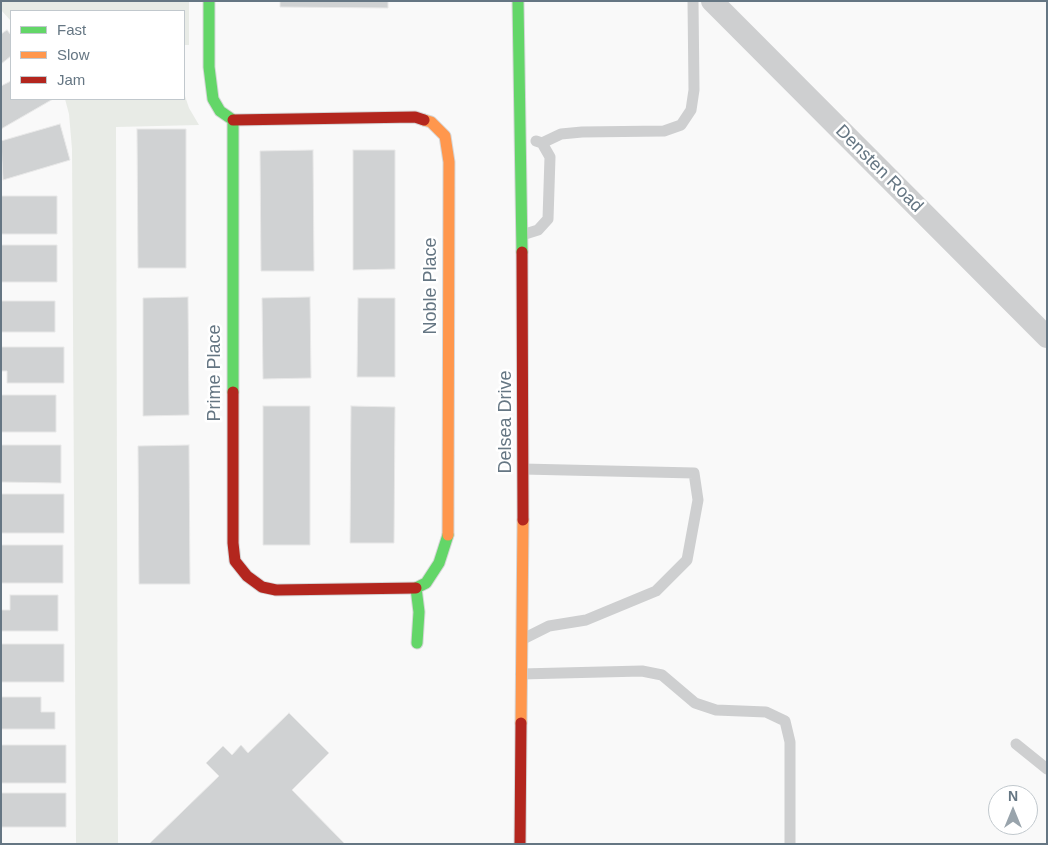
<!DOCTYPE html>
<html>
<head>
<meta charset="utf-8">
<style>
	body { margin:0 }
	#map { position:relative; width:1048px; height:845px; overflow:hidden; background:#f9f9f9; font-family:Arial,sans-serif }
	canvas { display:block }
	.frame { position:absolute; inset:0; border:2px solid #657683; pointer-events:none }
	.legend { position:absolute; left:10px; top:10px; width:175px; height:90px; box-sizing:border-box; background:#fff; border:1px solid #c1c8cd; margin:0; padding:6px 9px; list-style:none; font-size:15px; color:#657683 }
	.legend li { display:flex; align-items:center; gap:10px; height:25px }
	.legend b { width:25px; border:1px solid #c1c8cd }
	.north { position:absolute; left:988px; top:785px; width:50px; height:50px; box-sizing:border-box; background:#fff; border:1px solid #c1c8cd; border-radius:50%; rotate:0deg; font-size:14px; font-weight:700; line-height:20px; text-align:center; color:#657683 }
	.north::after { content:''; display:block; margin:auto; width:18px; height:22px; background:#99a4ac; clip-path:polygon(50% 0,100% 100%,50% 72%,0 100%) }
</style>
</head>
<body>
<div id="map">
<canvas width="1048" height="845"></canvas>
<div class="frame"></div>
<ul class="legend">
<li><b style="height:6px;background:#63d668"></b>Fast</li>
<li><b style="height:6px;background:#ff974d"></b>Slow</li>
<li><b style="height:6px;background:#b3261e"></b>Jam</li>
</ul>
<div class="north">N</div>
</div>
<script>
const ctx = document.querySelector('canvas').getContext('2d');
ctx.lineJoin = 'round';
function fillPath(path, color) {
  ctx.fillStyle = color;
  ctx.fill(path, 'evenodd');
}
function toPath(rows) {
  const path = new Path2D();
  for (const r of rows) {
    path.moveTo(r[0], r[1]);
    for (let i = 2; i < r.length; i += 2) path.lineTo(r[i], r[i + 1]);
  }
  return path;
}
function stroke(path, color, width, dash) {
  ctx.strokeStyle = color;
  ctx.lineWidth = width;
  ctx.lineCap = dash ? 'butt' : 'round';
  ctx.setLineDash(dash || []);
  ctx.stroke(path);
}
function write(font, color, halo, rows, align = 'center') {
  ctx.font = font + ' Arial,sans-serif';
  ctx.lineWidth = 5;
  ctx.setLineDash([]);
  ctx.textBaseline = 'middle';
  ctx.strokeStyle = halo;
  ctx.fillStyle = color;
  for (const [text, x, y, turn = 0] of rows) {
    ctx.save();
    ctx.translate(x, y);
    ctx.rotate((+turn || 0) * Math.PI / 180);
    ctx.textAlign = isNaN(turn) ? turn : align;
    if (halo) ctx.strokeText(text, 0, 0);
    ctx.fillText(text, 0, 0);
    ctx.restore();
  }
}
const green = toPath([
	[1,1,189,1,189,45,184,45,184,11,11,11,11,21,1,10],
	[184,93,189,108,199,125,116,127,118,844,76,844,72,149,69,114,65,99,184,99]
]);
const building = toPath([
	[280,1,388,1,388,8,280,7,280,1],
	[7,30,11,35,11,56,1,64,1,34,7,30],
	[11,81,11,99,53,99,1,129,1,86,11,81],
	[60,124,70,160,3,180,1,141,60,124],
	[137,129,186,129,186,268,138,268,137,129],
	[313,150,314,271,261,271,260,151,313,150],
	[353,150,395,150,395,269,353,270,353,150],
	[1,196,57,196,57,234,1,234,1,196],
	[1,245,57,245,57,282,1,282,1,245],
	[188,297,189,415,143,416,143,298,188,297],
	[310,297,311,378,263,379,262,298,310,297],
	[358,298,395,298,395,377,357,377,358,298],
	[1,301,55,301,55,332,1,332,1,301],
	[1,347,64,347,64,383,7,383,7,371,1,371,1,347],
	[1,395,56,395,56,432,1,432,1,395],
	[263,406,310,406,310,545,263,545,263,406],
	[351,406,395,407,394,543,350,543,351,406],
	[1,445,61,445,61,483,1,482,1,445],
	[189,445,190,584,139,584,138,446,189,445],
	[1,494,64,494,64,533,1,533,1,494],
	[1,545,63,545,63,583,1,583,1,545],
	[10,595,58,595,58,631,1,631,1,610,10,610,10,595],
	[1,644,64,644,64,682,1,682,1,644],
	[1,697,41,697,41,712,55,712,55,729,1,729,1,697],
	[289,713,329,753,292,790,345,844,149,844,219,776,206,763,223,746,232,755,241,745,248,753,289,713],
	[1,745,66,745,66,783,1,783,1,745],
	[1,793,66,793,66,827,1,827,1,793]
]);
const lane = toPath([
	[542,143,561,134,582,132,664,131,681,125,691,110,694,90,693,1],
	[522,235,538,230,548,219,550,157,542,143,536,141],
	[523,639,549,626,586,620,656,591,687,560,698,500,694,473,523,469],
	[521,674,642,671,662,675,695,703,716,710,766,712,785,721,790,742,790,843],
	[1016,744,1047,769]
]);
const street = toPath([
	[712,1,1047,337]
]);
const fast = toPath([
	[209,1,209,67,213,99,220,111,233,120,233,392],
	[518,1,522,252],
	[417,643,419,612,416,588,426,583,439,563,448,535]
]);
const slow = toPath([
	[424,120,431,122,445,136,449,162,448,535],
	[521,723,523,520]
]);
const jam = toPath([
	[233,120,415,117,424,120],
	[522,252,523,520],
	[233,392,233,543,235,561,247,576,262,587,276,590,416,588],
	[520,844,521,723]
]);
const streetNames = [
	["Densten Road",879,169,45],
	["Noble Place",431,286,-90],
	["Prime Place",215,373,-90],
	["Delsea Drive",506,422,-90]
];
fillPath(green, '#e8ebe6');
fillPath(building, '#d0d2d3');
stroke(building, '#e8e8e8', 1);
stroke(fast, '#d5d6d7', 13);
stroke(slow, '#d5d6d7', 13);
stroke(jam, '#d5d6d7', 13);
stroke(lane, '#cecfd0', 11);
stroke(street, '#cecfd0', 22);
stroke(fast, '#63d668', 11);
stroke(slow, '#ff974d', 11);
stroke(jam, '#b3261e', 11);
write('18px', '#657683', '#fff', streetNames);
</script>
</body>
</html>
